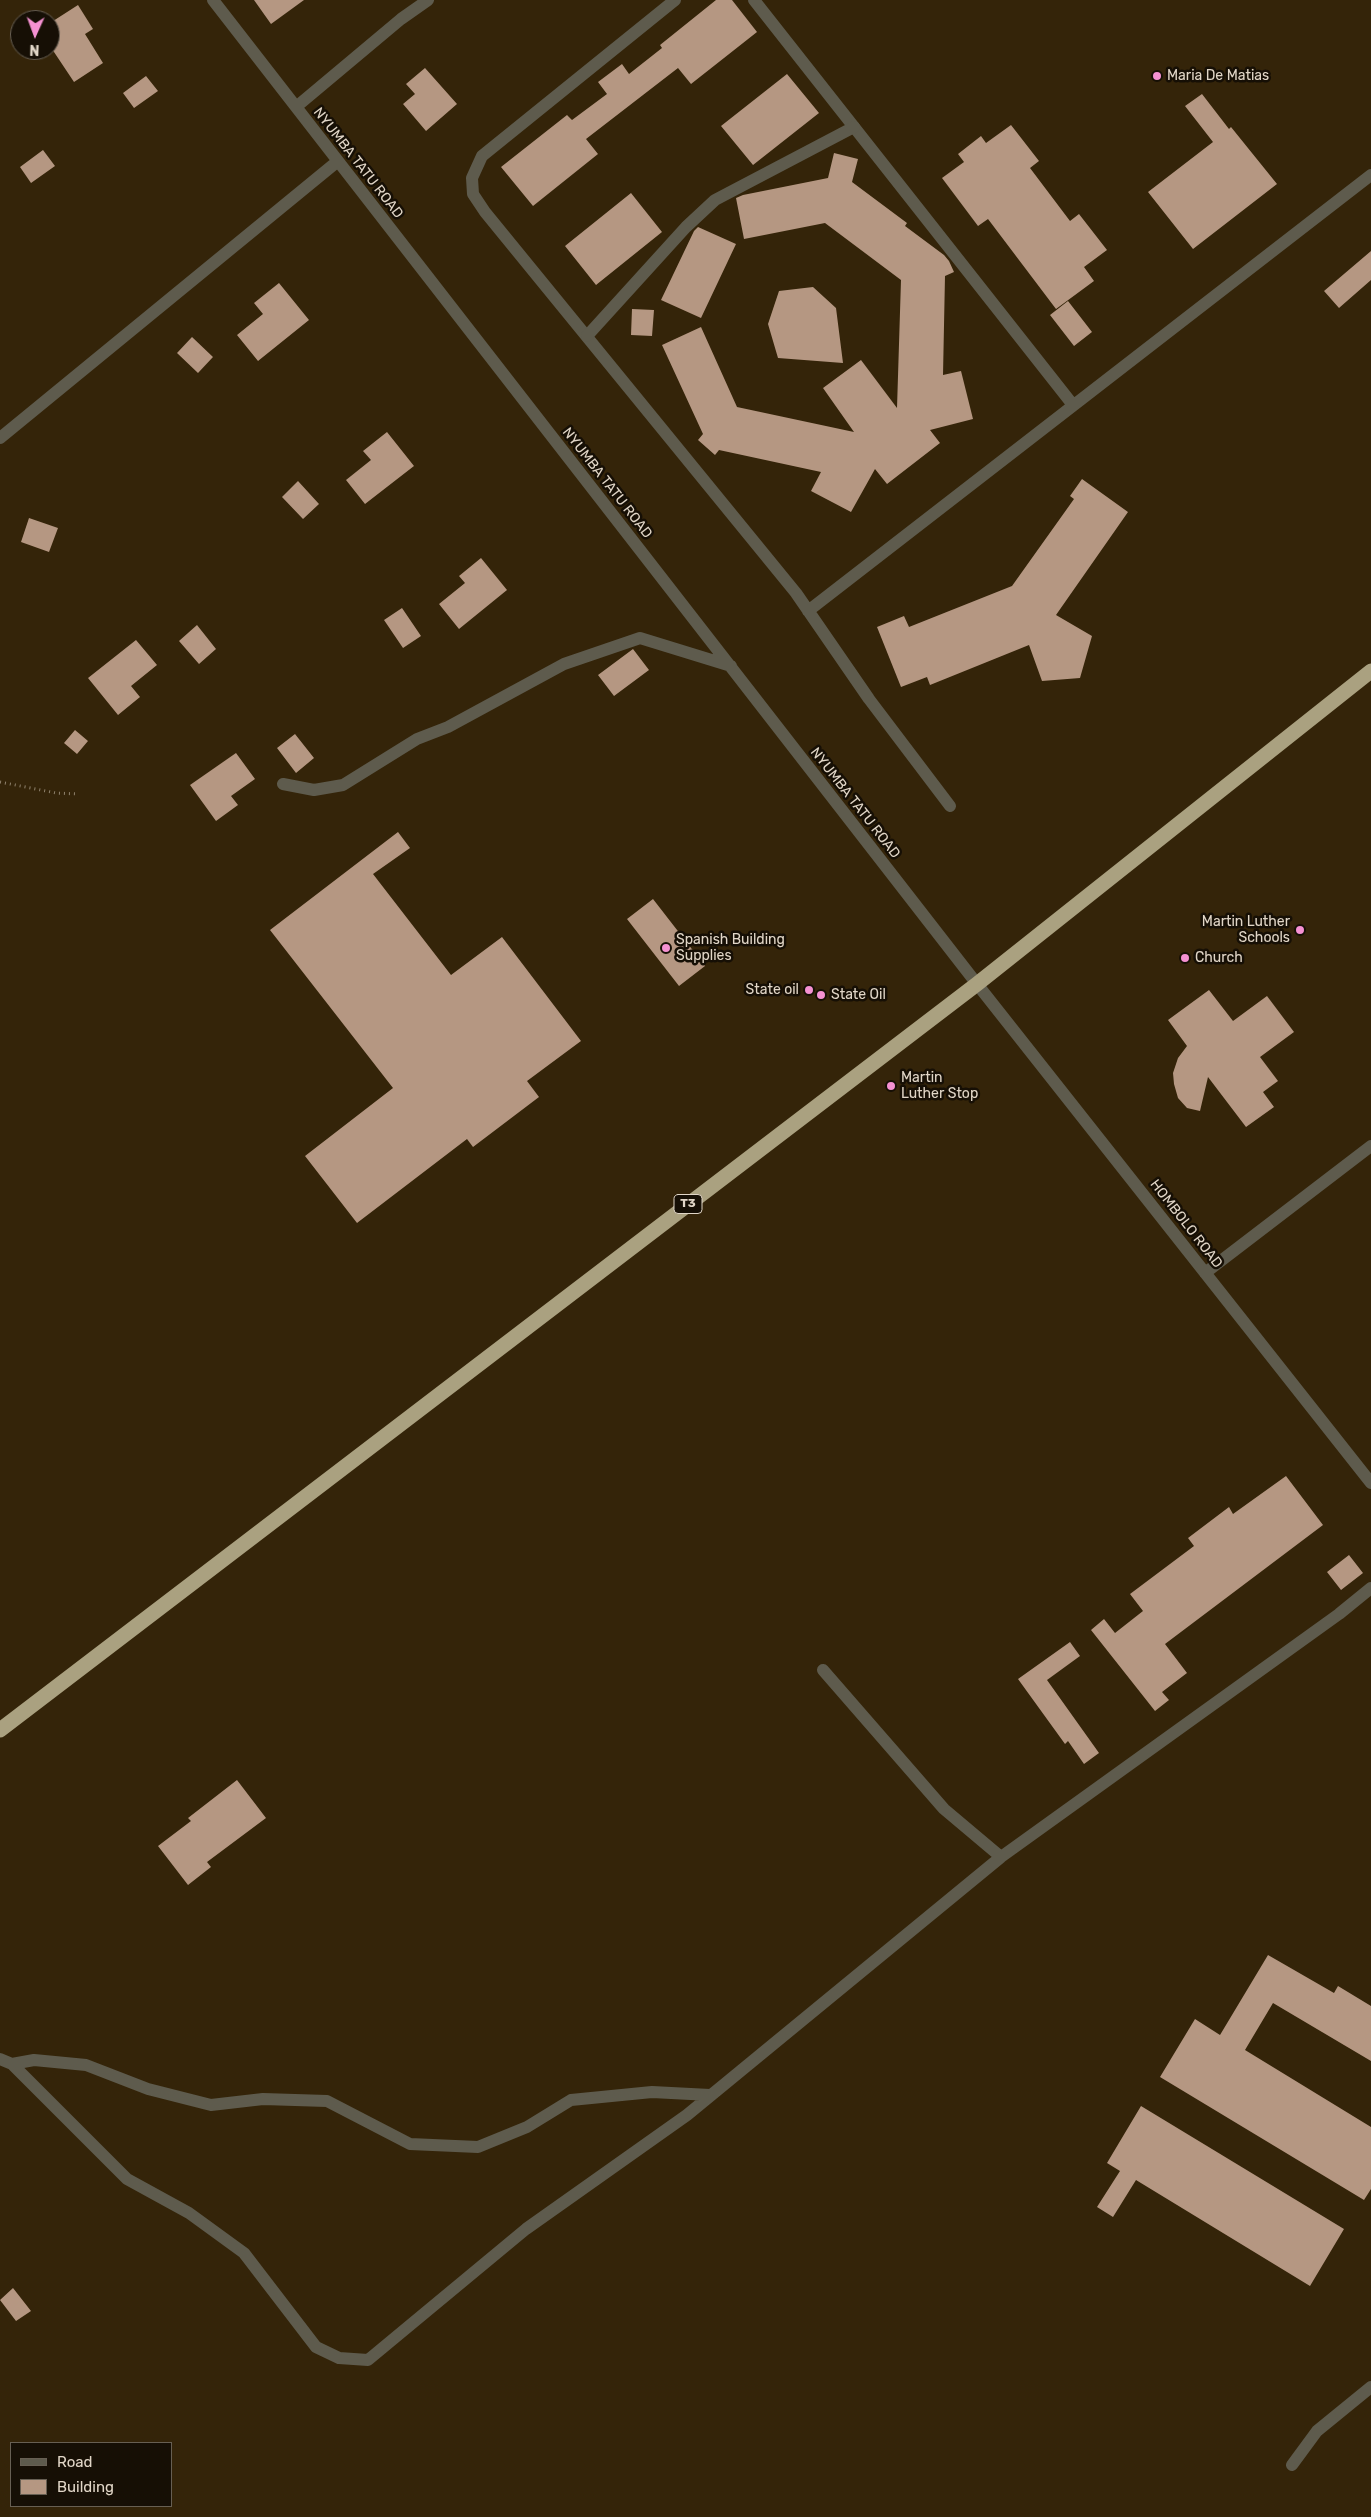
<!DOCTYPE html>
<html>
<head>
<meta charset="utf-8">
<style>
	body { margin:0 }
	#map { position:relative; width:1371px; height:2517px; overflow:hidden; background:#342409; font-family:Rubik,sans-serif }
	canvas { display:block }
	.legend { position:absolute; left:10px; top:2442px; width:162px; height:65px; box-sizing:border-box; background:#160f05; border:1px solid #675f53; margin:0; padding:6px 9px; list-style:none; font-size:15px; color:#e1d6c7 }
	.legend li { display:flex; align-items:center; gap:10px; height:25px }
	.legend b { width:25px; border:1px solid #675f53 }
	.north { position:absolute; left:10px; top:10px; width:50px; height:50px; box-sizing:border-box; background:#160f05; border:1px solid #675f53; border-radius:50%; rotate:182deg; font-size:14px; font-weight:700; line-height:20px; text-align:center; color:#e1d6c7 }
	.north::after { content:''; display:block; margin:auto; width:18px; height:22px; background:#f591d2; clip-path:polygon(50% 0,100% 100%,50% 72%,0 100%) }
</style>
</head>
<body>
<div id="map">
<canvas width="1371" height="2517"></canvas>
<ul class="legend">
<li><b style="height:6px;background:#5e5b4d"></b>Road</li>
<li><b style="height:14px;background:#b59782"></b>Building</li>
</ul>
<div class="north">N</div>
</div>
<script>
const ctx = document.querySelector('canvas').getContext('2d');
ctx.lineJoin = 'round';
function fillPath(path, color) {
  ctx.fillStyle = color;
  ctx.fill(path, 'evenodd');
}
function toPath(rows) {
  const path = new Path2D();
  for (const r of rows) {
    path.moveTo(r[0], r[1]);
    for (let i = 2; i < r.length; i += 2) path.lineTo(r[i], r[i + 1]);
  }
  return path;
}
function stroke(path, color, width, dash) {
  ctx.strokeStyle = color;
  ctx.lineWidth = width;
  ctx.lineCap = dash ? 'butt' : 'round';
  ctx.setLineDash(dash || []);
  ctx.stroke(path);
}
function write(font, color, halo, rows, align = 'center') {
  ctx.font = font + ' Rubik,sans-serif';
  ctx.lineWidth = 5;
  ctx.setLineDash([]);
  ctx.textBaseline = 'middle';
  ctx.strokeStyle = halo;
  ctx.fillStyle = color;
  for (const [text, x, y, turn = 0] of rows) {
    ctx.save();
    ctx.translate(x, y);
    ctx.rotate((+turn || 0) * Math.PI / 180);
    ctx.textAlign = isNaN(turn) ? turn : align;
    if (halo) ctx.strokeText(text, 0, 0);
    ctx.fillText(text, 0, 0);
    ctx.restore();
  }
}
const building = toPath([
	[254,0,304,0,271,24],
	[716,0,732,0,757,32,691,84,678,68,586,139,598,154,533,206,501,167,567,115,572,120,607,94,598,82,622,64,629,74,662,48,660,45],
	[78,5,93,29,85,34,103,63,74,82,50,46,50,23],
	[425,68,457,104,426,131,403,104,415,94,406,84],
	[787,74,819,113,753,165,721,126],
	[146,76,158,91,134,108,123,93],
	[1202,94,1229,129,1231,127,1277,184,1193,249,1148,192,1213,142,1185,106],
	[1011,125,1039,161,1030,168,1070,221,1079,214,1107,250,1084,267,1094,281,1056,309,988,219,978,226,942,178,964,162,958,154,981,136,986,143],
	[43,150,55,166,31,183,20,167],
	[834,153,858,159,852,182,907,223,905,226,944,255,949,261,954,272,945,276,943,375,961,371,973,419,930,430,940,443,887,484,875,469,851,512,811,491,821,472,719,450,715,455,698,440,703,434,662,345,701,327,737,407,854,432,823,388,861,360,897,408,901,280,825,223,744,239,736,198,743,195,828,178],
	[631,193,662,232,596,285,565,246],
	[698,227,736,244,701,318,661,300,694,231],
	[1371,251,1371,280,1339,308,1324,291],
	[279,283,309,320,258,361,237,335,263,314,254,303],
	[813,287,836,308,843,363,778,358,768,324,779,291],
	[1068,301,1092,332,1074,346,1050,315],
	[632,309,654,310,652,336,631,335],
	[192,337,213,357,198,373,177,353],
	[387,432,414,466,365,504,346,480,371,460,363,451],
	[1082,479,1128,512,1056,615,1092,636,1080,678,1042,681,1029,645,930,685,927,677,901,687,877,627,904,616,909,627,1012,586,1074,499,1070,496],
	[298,481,319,504,303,519,282,497],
	[29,518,58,528,49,552,21,542],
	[481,558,507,590,459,629,439,604,465,583,459,576],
	[402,608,421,636,403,648,384,620],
	[197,625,216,649,199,664,179,641],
	[136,640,157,665,131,686,140,697,118,715,88,678],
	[633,649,649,670,614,696,598,675],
	[75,730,88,741,77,754,64,743],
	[295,734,314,758,296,773,277,748],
	[236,753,255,779,231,796,238,805,216,821,190,785],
	[398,832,410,848,373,874,451,975,502,937,581,1041,527,1081,539,1097,473,1147,467,1139,357,1223,305,1156,393,1088,270,930],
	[653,899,705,966,679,986,627,919],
	[1209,990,1233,1021,1267,996,1294,1032,1260,1057,1278,1081,1263,1092,1274,1107,1246,1127,1208,1077,1200,1111,1187,1108,1178,1098,1174,1084,1173,1073,1178,1058,1187,1046,1168,1020],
	[1286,1476,1323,1525,1165,1644,1187,1673,1162,1692,1169,1700,1155,1711,1091,1630,1104,1619,1115,1633,1143,1611,1130,1594,1194,1546,1188,1538,1229,1507,1233,1514],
	[1349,1555,1363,1573,1341,1590,1327,1572],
	[1070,1642,1080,1656,1047,1680,1099,1753,1084,1764,1068,1741,1065,1744,1018,1679],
	[237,1780,266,1818,207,1862,211,1867,188,1885,158,1846,191,1821,188,1818],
	[1268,1955,1334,1993,1338,1986,1371,2006,1371,2061,1273,2003,1245,2050,1371,2127,1371,2189,1364,2200,1160,2077,1195,2019,1220,2035],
	[1141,2106,1344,2229,1310,2286,1136,2180,1113,2217,1097,2207,1120,2171,1107,2163],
	[13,2288,31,2311,16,2321,0,2300]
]);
const path = toPath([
	[0,782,56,793,78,794]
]);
const lane = toPath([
	[675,0,482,156,472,178,473,194,485,212,796,593,869,699,950,806],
	[754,0,1073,405],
	[808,611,1371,175],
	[1292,2465,1317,2431,1371,2387]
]);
const street = toPath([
	[213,0,977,984,1371,1483],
	[296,107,401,19,428,0],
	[587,336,686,227,715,200,854,127],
	[0,438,338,161],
	[283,784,314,790,343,785,417,739,448,727,564,664,640,638,731,666],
	[1205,1273,1371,1146],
	[823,1670,944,1809,1001,1857],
	[0,2059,12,2064,127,2179,189,2213,244,2253,316,2347,339,2358,368,2360,526,2229,687,2115,1001,1857,1339,1614,1371,1588],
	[12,2064,34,2060,86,2065,148,2089,211,2105,263,2099,327,2101,410,2144,478,2147,527,2127,571,2100,652,2092,710,2095]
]);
const highway = toPath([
	[0,1730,977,984,1371,671]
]);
const markers = [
	[1157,76,5,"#f591d2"],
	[1300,930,5,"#f591d2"],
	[666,948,5,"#f591d2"],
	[1185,958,5,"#f591d2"],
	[809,990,5,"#f591d2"],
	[821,995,5,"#f591d2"],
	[891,1086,5,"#f591d2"]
];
const shields = [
	[688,1204,28]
];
const shieldNames = [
	["T3",688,1204]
];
const poiNames = [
	["Maria De Matias",1167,76],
	["Martin Luther",1290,922,"right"],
	["Schools",1290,938,"right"],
	["Spanish Building",676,940],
	["Supplies",676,956],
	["Church",1195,958],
	["State oil",799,990,"right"],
	["State Oil",831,995],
	["Martin",901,1078],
	["Luther Stop",901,1094]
];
const streetNames = [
	["NYUMBA TATU ROAD",358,163,52],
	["NYUMBA TATU ROAD",607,483,52],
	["NYUMBA TATU ROAD",855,803,52],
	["HOMBOLO ROAD",1186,1224,52]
];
fillPath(building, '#b59782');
stroke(path, '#8f826d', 3, [1, 4]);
stroke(lane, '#5e5b4d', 12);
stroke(street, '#5e5b4d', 12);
stroke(highway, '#aaa180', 15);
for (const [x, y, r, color] of markers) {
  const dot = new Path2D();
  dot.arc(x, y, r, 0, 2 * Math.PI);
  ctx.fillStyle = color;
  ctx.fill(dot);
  stroke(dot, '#160f05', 2);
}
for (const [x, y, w] of shields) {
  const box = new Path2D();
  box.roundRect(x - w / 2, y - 9.5, w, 19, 4);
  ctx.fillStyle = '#160f05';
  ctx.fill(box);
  stroke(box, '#e1d6c7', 1);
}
write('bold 12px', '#e1d6c7', null, shieldNames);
write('14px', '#e1d6c7', '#160f05', poiNames, 'left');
write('14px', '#e1d6c7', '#160f05', streetNames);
</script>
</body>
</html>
